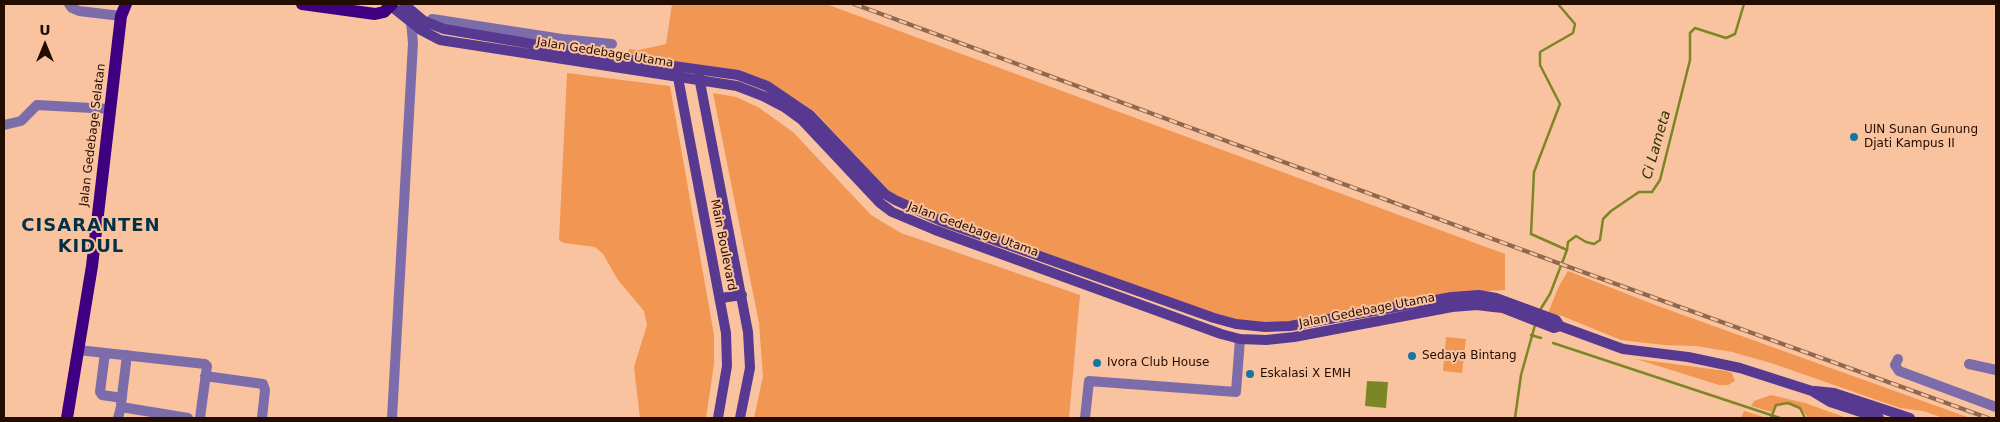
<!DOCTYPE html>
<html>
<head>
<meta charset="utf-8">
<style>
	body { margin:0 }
	#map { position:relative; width:2000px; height:422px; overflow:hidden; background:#fac39f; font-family:"DejaVu Sans",sans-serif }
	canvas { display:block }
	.frame { position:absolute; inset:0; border:5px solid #230c00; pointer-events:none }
	.north { position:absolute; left:20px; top:20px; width:50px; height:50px; -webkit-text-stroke:4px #fac39f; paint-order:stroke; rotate:0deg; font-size:14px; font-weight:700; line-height:20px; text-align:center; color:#230c00 }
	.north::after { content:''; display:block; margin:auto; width:18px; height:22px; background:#230c00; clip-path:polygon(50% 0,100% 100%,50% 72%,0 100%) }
</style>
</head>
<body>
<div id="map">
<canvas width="2000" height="422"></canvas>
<div class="frame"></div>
<div class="north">U</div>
</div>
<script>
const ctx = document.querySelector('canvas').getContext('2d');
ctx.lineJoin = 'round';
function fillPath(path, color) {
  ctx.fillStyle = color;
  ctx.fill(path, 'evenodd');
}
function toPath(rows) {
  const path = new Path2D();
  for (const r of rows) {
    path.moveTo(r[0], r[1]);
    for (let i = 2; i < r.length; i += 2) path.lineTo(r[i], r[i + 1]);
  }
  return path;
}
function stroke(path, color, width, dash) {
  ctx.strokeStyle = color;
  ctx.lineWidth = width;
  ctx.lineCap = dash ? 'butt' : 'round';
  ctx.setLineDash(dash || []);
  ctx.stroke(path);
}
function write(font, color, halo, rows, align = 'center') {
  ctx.font = font + ' "DejaVu Sans",sans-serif';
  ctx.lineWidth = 4;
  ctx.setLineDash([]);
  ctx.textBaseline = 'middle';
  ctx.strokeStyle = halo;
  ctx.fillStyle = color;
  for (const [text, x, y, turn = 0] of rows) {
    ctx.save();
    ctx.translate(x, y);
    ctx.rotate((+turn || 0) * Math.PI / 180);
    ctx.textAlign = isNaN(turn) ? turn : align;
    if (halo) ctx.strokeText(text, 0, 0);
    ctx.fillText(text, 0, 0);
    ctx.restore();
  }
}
const green = toPath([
	[672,4,826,4,1505,254,1505,290,1451,293,1289,322,1265,323,1237,320,1216,314,912,205,888,190,814,111,769,82,739,71,628,54,629,49,639,50,666,44],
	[567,73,670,86,714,335,714,364,706,418,640,418,634,367,647,325,644,311,618,280,603,254,595,247,564,243,559,240],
	[713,93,736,97,758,107,793,132,871,215,901,233,1080,295,1069,418,754,418,763,376,759,323],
	[1568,271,1658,306,1970,418,1943,418,1923,411,1900,408,1771,363,1732,352,1696,346,1664,345,1621,340,1562,316,1548,313,1559,286],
	[1446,337,1466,339,1462,373,1443,371],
	[1636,359,1726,371,1732,373,1735,381,1728,385,1719,385],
	[1771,395,1805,403,1847,418,1808,418,1801,408,1788,402,1776,404,1772,412,1751,406,1754,401],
	[1744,411,1767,418,1741,418]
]);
const water = toPath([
	[1367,381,1388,382,1386,408,1365,406]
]);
const stream = toPath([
	[1558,4,1575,24,1573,33,1540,52,1540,65,1560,104,1534,172,1531,234,1567,250],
	[1540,310,1550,294,1567,250,1568,242,1576,236,1586,242,1594,244,1600,240,1603,219,1611,211,1639,192,1652,192,1660,180,1690,60,1690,33,1695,28,1726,38,1735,34,1744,4],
	[1531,335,1541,338],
	[1553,343,1780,418],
	[1515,418,1521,375,1535,325],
	[1771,418,1776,405,1788,403,1800,408,1805,418]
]);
const street = toPath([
	[69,4,72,8,79,11,121,16],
	[432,19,562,39,612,44],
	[4,125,21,121,37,105,110,109],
	[78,350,205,364,207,366,200,418],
	[105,353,100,392,102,395,122,398],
	[1898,359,1895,365,1899,371,1996,407],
	[1969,364,1996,370],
	[205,376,263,384,265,390,262,418],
	[121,404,127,355],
	[118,418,121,407,188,418],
	[392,418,413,43,411,21],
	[1085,418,1089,381,1236,392,1240,339]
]);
const secondary = toPath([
	[404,4,424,21,444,29,609,57,738,75,767,86,810,115,885,194,895,200,941,221,1214,318,1236,324,1265,327,1290,326,1452,297,1479,295,1496,298,1556,320,1560,326],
	[391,6,421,30,440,40,737,86,763,96,784,107,802,120,880,203,892,212,935,230,1221,334,1240,339,1266,340,1294,337,1452,307,1477,305,1493,307,1503,308,1554,328,1560,326,1623,349,1688,357,1740,368,1812,391,1830,402,1879,418],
	[677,72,726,333,727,366,718,418],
	[699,77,748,332,750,368,740,418],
	[721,298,742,295],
	[1815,391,1834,393,1910,418]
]);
const primary = toPath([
	[302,4,375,14,384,12,392,4],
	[67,418,92,266,121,16,126,4]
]);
const rail = toPath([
	[854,4,1569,267,1988,418]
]);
const markers = [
	[1854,137,5,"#1477a3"],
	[1412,356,5,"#1477a3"],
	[1097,363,5,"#1477a3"],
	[1250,374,5,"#1477a3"]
];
const streetNames = [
	["Jalan Gedebage Utama",605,53,9],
	["Jalan Gedebage Selatan",93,135,-83],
	["Jalan Gedebage Utama",973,230,20],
	["Main Boulevard",723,245,79],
	["Jalan Gedebage Utama",1367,311,-11]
];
const poiNames = [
	["UIN Sunan Gunung",1864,130],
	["Djati Kampus II",1864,144],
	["Sedaya Bintang",1422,356],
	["Ivora Club House",1107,363],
	["Eskalasi X EMH",1260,374]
];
const waterNames = [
	["Ci Lameta",1657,145,-74]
];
const districtNames = [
	["CISARANTEN",91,226],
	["KIDUL",91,247]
];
fillPath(green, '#f19653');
fillPath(water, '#7c8625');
stroke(stream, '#7c8625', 2.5);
stroke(street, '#7c6daa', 10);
stroke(secondary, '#573992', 10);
stroke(primary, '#3e0080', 12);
stroke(rail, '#8f6850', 4.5);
stroke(rail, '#fac39f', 2.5, [8]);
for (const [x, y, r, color] of markers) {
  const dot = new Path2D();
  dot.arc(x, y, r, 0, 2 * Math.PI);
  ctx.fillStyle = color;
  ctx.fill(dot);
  stroke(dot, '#fac39f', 2);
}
write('12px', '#230c00', '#fac39f', streetNames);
write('12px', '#230c00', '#fac39f', poiNames, 'left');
write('italic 14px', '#2d3200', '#fac39f', waterNames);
ctx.letterSpacing = '1px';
write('bold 18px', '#023045', '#fac39f', districtNames);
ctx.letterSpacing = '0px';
</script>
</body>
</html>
